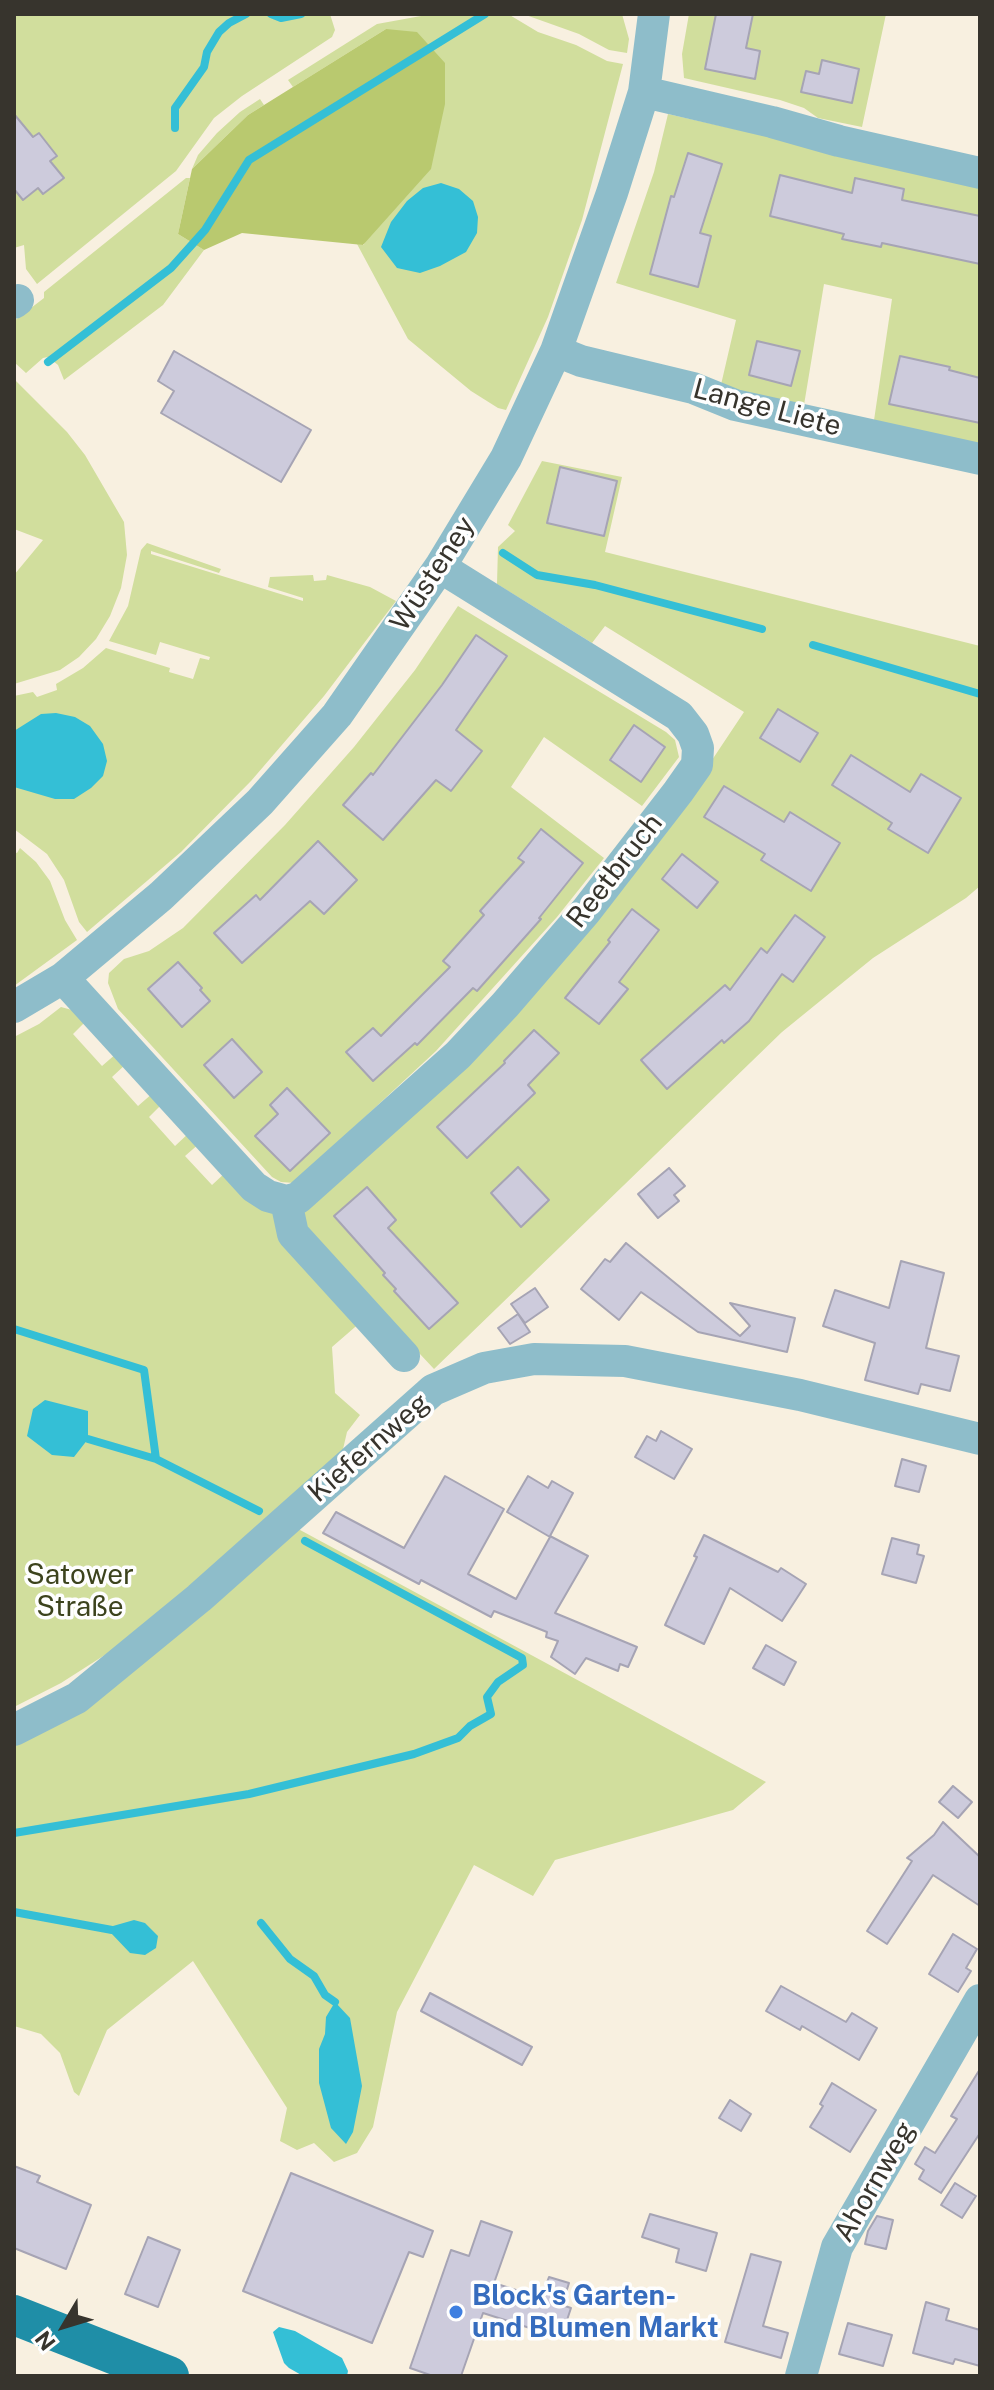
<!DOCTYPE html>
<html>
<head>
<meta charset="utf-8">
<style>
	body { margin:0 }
	#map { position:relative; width:994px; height:2390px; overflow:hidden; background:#f8f0e0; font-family:"Public Sans",sans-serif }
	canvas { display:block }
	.frame { position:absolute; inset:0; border:16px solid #37342d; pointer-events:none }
	.north { position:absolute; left:24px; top:2286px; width:80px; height:80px; -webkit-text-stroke:6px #fefefe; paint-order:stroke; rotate:232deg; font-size:22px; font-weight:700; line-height:32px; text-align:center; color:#37342d }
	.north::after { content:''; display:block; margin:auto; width:28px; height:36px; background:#37342d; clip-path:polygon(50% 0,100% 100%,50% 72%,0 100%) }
</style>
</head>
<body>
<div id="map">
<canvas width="994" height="2390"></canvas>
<div class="frame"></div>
<div class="north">N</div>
</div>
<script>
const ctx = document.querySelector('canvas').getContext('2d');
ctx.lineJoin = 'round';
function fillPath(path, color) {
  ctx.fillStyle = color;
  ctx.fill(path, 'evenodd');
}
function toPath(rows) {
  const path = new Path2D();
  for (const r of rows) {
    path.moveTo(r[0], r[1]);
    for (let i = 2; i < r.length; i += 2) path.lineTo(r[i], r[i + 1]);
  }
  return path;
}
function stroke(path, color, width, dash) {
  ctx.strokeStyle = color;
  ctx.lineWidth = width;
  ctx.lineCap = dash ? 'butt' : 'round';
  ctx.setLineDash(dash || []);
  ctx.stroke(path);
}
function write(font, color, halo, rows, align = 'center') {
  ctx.font = font + ' "Public Sans",sans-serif';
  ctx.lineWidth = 7;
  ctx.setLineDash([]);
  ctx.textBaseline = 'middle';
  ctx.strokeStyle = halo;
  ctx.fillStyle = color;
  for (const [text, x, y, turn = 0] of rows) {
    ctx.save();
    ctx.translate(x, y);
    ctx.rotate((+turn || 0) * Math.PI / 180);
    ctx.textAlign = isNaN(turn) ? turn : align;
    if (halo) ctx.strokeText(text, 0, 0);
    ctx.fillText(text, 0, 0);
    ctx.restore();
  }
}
const green = toPath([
	[15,14,330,14,335,30,332,37,242,96,214,118,176,171,37,284,26,269,24,245,14,248],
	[432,14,508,14,538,32,576,45,607,61,623,64,582,220,548,317,506,410,498,408,471,391,408,339,357,244,364,245,386,29,293,87,288,80,377,24],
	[523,14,622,14,629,39,627,53,609,50,579,34],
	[689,14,886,14,862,127,818,118,804,108,780,100,684,78,682,54],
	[260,99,264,105,248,115,192,169,198,155,217,133,240,112],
	[668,114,980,184,980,449,873,427,892,299,824,284,803,411,720,389,736,320,616,283,654,172],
	[186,178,190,178,178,234,204,250,163,305,64,380,58,365,48,357,43,358,26,373,14,362,14,321,44,298,44,292],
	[14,379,67,432,85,455,124,522,127,555,121,588,110,616,96,639,79,657,60,670,14,684,14,575,43,540,14,529],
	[542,461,622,477,605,552,980,646,980,886,966,898,873,958,782,1032,434,1369,305,1231,302,1210,660,838,744,712,605,626,592,643,497,584,498,547,515,531,508,525],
	[147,543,221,569,219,573,151,551,151,554,303,601,303,598,268,587,270,577,313,575,314,581,326,580,327,575,370,587,396,601,324,696,251,781,181,852,87,932,79,922,64,880,47,854,14,829,14,696,33,692,37,697,57,690,56,684,83,668,106,648,170,668,169,672,193,679,200,658,209,660,210,657,160,642,156,655,109,641,128,606,141,550],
	[458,606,666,732,675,740,679,757,642,806,544,737,511,787,604,858,557,917,436,1051,294,1183,281,1182,272,1177,118,1009,108,983,109,973,124,959,149,951,183,928,285,825,354,747,415,670],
	[20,848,36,862,50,881,65,920,77,940,14,986,14,852,17,853],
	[61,1007,72,1010,87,1020,73,1034,102,1066,117,1053,126,1064,112,1077,138,1106,153,1093,164,1102,149,1117,175,1146,190,1132,200,1143,185,1156,212,1185,226,1172,268,1207,362,1321,332,1347,335,1393,360,1415,347,1432,340,1462,122,1644,61,1683,14,1707,14,1037,39,1024],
	[289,1524,766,1782,733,1810,555,1860,533,1896,474,1865,397,2012,373,2127,357,2153,334,2162,314,2143,297,2150,280,2141,287,2108,193,1961,107,2030,79,2096,74,2092,60,2053,41,2034,14,2026,14,1746,27,1739]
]);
const forest = toPath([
	[386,29,417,32,445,63,445,104,431,169,363,245,242,233,204,250,178,234,192,169,248,115]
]);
const water = toPath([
	[441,183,459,189,473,201,478,217,477,233,466,252,440,266,420,273,397,268,381,247,391,222,407,201,423,188],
	[56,713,75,717,90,726,103,744,107,761,103,776,91,788,74,799,55,799,14,787,14,731,41,714],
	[45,1400,88,1411,88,1439,74,1457,52,1455,27,1436,33,1409],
	[134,1920,145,1923,158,1936,156,1948,145,1955,130,1953,111,1933,113,1926],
	[335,2002,350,2018,362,2086,353,2132,346,2144,331,2128,319,2083,319,2049,325,2034,326,2017],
	[279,2327,295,2331,342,2358,348,2371,347,2376,303,2376,289,2368,284,2363,273,2332]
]);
const stream = toPath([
	[271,14,281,18,301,14],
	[175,128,175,108,204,67,207,52,219,32,229,23,246,14],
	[48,362,171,268,205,230,249,160,485,14],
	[503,553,537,575,595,585,762,629],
	[813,645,980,694],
	[14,1329,144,1370,156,1459,259,1511],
	[88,1439,156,1459],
	[14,1833,249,1794,414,1754,458,1738,470,1726,491,1714,487,1697,498,1682,523,1665,522,1658,305,1541],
	[14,1912,112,1930],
	[261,1923,290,1959,314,1976,325,1995,335,2002]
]);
const building = toPath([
	[716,14,753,14,746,48,760,51,755,79,705,69,716,14],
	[822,60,859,69,852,103,801,92,806,71,819,74,822,60],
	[14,114,33,137,39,133,57,156,50,161,64,178,43,194,38,188,23,200,14,189,14,114],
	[688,153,722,164,700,233,711,236,698,287,650,274,671,196,674,197,688,153],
	[780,175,852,193,855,178,904,189,902,200,980,216,980,264,882,243,881,247,842,239,844,234,770,216,780,175],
	[757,341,800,351,791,386,749,375,757,341],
	[174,351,311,430,281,482,161,413,174,391,158,381,174,351],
	[900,356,950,367,949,370,980,378,980,423,889,404,900,356],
	[560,467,617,481,604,536,547,523,560,467],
	[476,635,507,656,456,730,482,751,451,791,436,780,383,840,343,805,371,773,373,775,442,685,476,635],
	[778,709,818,733,800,762,760,738,778,709],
	[634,725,665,747,641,782,610,760,634,725],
	[851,755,910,792,921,774,961,798,928,853,888,829,892,823,832,785,851,755],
	[724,786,784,822,790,812,840,843,811,891,761,860,765,854,704,817,724,786],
	[541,829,583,863,539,918,541,919,477,991,473,988,417,1045,415,1043,373,1081,346,1052,373,1028,381,1036,450,967,443,961,484,915,480,911,524,862,518,858,541,829],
	[318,841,357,880,324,914,310,901,242,963,214,933,256,895,260,900,318,841],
	[682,854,718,882,697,908,662,879,682,854],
	[632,909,659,930,619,982,628,989,599,1024,565,998,610,942,608,940,632,909],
	[795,915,825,937,793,982,782,974,749,1021,724,1043,722,1040,667,1089,641,1060,725,985,730,990,761,948,767,953,795,915],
	[178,962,202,988,200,990,210,1001,182,1027,148,989,178,962],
	[534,1030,559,1053,528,1085,535,1093,467,1158,437,1127,505,1063,504,1061,534,1030],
	[232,1039,262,1072,234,1098,204,1065,232,1039],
	[287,1088,330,1133,290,1171,255,1136,278,1114,270,1105,287,1088],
	[518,1167,549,1200,521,1227,491,1193,518,1167],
	[669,1168,685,1186,674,1195,679,1201,658,1218,638,1194,669,1168],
	[367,1187,396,1220,388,1228,458,1303,429,1329,394,1291,396,1289,383,1275,385,1273,334,1216,367,1187],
	[626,1243,740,1336,750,1326,730,1303,795,1318,787,1352,698,1332,641,1292,619,1320,581,1289,605,1259,610,1262,626,1243],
	[901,1261,944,1273,926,1348,959,1356,950,1391,921,1384,918,1394,865,1380,875,1343,823,1326,835,1290,889,1308,901,1261],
	[535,1288,548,1307,525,1323,511,1304,535,1288],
	[518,1314,530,1332,510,1344,498,1328,518,1314],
	[661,1431,692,1449,674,1479,635,1457,647,1436,656,1441,661,1431],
	[902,1459,926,1466,919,1492,895,1486,902,1459],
	[445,1476,504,1509,468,1574,516,1599,550,1537,507,1512,528,1476,548,1488,552,1481,573,1493,550,1536,588,1556,555,1613,637,1647,628,1667,620,1664,618,1671,586,1658,575,1674,551,1657,558,1641,546,1637,547,1632,494,1611,491,1617,421,1580,419,1584,323,1533,336,1512,404,1548,445,1476],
	[704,1535,778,1572,781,1568,806,1584,782,1621,730,1588,704,1644,665,1625,697,1557,694,1556,704,1535],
	[892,1538,919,1545,917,1554,924,1556,916,1583,882,1574,892,1538],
	[766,1645,796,1662,784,1685,753,1668,766,1645],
	[953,1786,972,1802,958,1818,939,1802,953,1786],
	[943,1822,980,1857,980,1906,933,1875,887,1944,867,1931,912,1861,907,1858,934,1835,943,1822],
	[953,1934,977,1949,966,1968,971,1971,958,1992,929,1974,953,1934],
	[781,1986,846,2022,852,2013,877,2028,859,2060,802,2026,800,2030,766,2011,781,1986],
	[430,1993,532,2047,522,2065,421,2011,430,1993],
	[980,2069,980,2133,941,2193,919,2179,924,2170,915,2164,925,2147,935,2153,957,2119,951,2116,980,2069],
	[832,2083,876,2110,850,2152,810,2127,823,2106,820,2104,832,2083],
	[730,2100,751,2114,741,2131,719,2118,730,2100],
	[14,2166,40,2176,37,2182,91,2205,66,2269,14,2248,14,2166],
	[291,2173,433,2231,423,2257,409,2252,372,2343,243,2291,291,2173],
	[955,2183,976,2196,962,2218,941,2205,955,2183],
	[650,2214,717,2233,706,2271,676,2262,679,2249,642,2237,650,2214],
	[877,2216,893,2220,886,2249,865,2244,868,2231,877,2216],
	[481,2221,512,2232,494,2283,541,2298,549,2277,569,2283,562,2305,571,2308,561,2338,483,2313,461,2376,433,2376,410,2368,451,2250,469,2256,481,2221],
	[148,2237,180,2250,158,2307,125,2294,148,2237],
	[751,2254,781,2262,763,2326,788,2333,781,2358,725,2342,751,2254],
	[926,2302,949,2309,946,2320,980,2330,980,2366,955,2359,953,2364,913,2353,926,2302],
	[848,2323,892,2335,883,2366,839,2354,848,2323]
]);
const minor = toPath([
	[644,92,772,122,839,141,980,173],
	[14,303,18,300],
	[556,351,581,361,693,388,735,405,980,459],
	[63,978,254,1187,268,1196,286,1201,298,1198,458,1055,505,1005,586,911,678,792,697,765,698,748,693,734,679,716,440,567],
	[14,1007,63,978,161,896,260,802,337,715,440,567,506,458,556,351,612,193,644,92,654,14],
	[286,1201,293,1234,404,1356],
	[14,1730,77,1698,199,1598,433,1390,484,1368,534,1359,625,1361,800,1395,980,1439],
	[801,2376,837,2247,980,2000]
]);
const major = toPath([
	[14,2315,169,2376]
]);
const markers = [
	[456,2312,8,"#3f7fe0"]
];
const streetNames = [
	["Lange Liete",767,408,15],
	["Wüsteney",433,574,-57],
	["Reetbruch",615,871,-52],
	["Kiefernweg",369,1448,-41],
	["Ahornweg",875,2182,-60]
];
const parkNames = [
	["Satower",80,1575],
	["Straße",80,1607]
];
const shopNames = [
	["Block's Garten-",472,2296],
	["und Blumen Markt",472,2328]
];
fillPath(green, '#d1de9d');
fillPath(forest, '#b9c96f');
fillPath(water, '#34bfd6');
stroke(stream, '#34bfd6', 8);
fillPath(building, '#cdcbdc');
stroke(building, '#a6a4b4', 2);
stroke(minor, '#8ebdca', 32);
stroke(major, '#1f8ea7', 40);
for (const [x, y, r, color] of markers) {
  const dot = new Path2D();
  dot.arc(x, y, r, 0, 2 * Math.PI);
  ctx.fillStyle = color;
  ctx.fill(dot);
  stroke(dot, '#fefefe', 3);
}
write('28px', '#37342d', '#fefefe', streetNames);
write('28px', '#3c431d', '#fefefe', parkNames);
write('bold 28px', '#366cbe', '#fefefe', shopNames, 'left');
</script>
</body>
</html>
